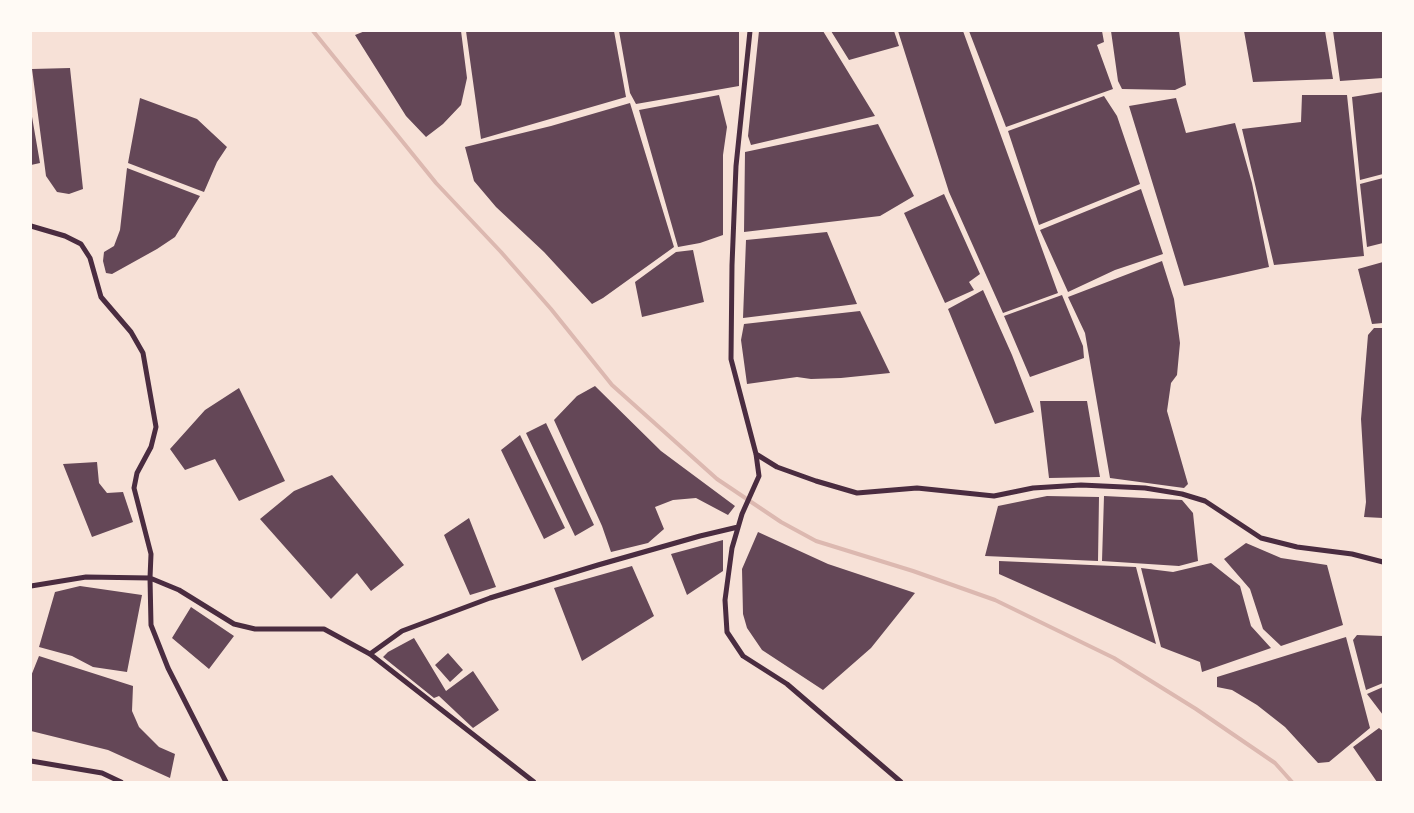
<!DOCTYPE html>
<html>
<head>
<meta charset="utf-8">
<style>
	body { margin:0 }
	#map { position:relative; width:1414px; height:813px; overflow:hidden; background:#f7e1d7; font-family:"Fira Sans",sans-serif }
	canvas { display:block }
	.frame { position:absolute; inset:0; border:32px solid #fffaf5; pointer-events:none }
</style>
</head>
<body>
<div id="map">
<canvas width="1414" height="813"></canvas>
<div class="frame"></div>
</div>
<script>
const ctx = document.querySelector('canvas').getContext('2d');
ctx.lineJoin = 'round';
function toPath(rows) {
  const path = new Path2D();
  for (const r of rows) {
    path.moveTo(r[0], r[1]);
    for (let i = 2; i < r.length; i += 2) path.lineTo(r[i], r[i + 1]);
  }
  return path;
}
function stroke(path, color, width, dash) {
  ctx.strokeStyle = color;
  ctx.lineWidth = width;
  ctx.lineCap = dash ? 'butt' : 'round';
  ctx.setLineDash(dash || []);
  ctx.stroke(path);
}
function fillPath(path, color) {
  ctx.fillStyle = color;
  ctx.fill(path, 'evenodd');
}
const stream = toPath([
	[313,31,436,183,501,252,551,309,612,385,717,479,781,522,816,541,913,571,995,600,1114,658,1196,709,1275,763,1292,782]
]);
const building = toPath([
	[365,31,461,31,467,78,461,105,443,124,426,137,406,116,355,35],
	[466,31,614,31,626,97,481,139],
	[619,31,739,31,739,86,636,104,630,93],
	[759,31,823,31,875,116,751,145,748,136],
	[831,31,894,31,899,46,849,60],
	[898,31,963,31,1058,293,1003,313,949,192],
	[969,31,1102,31,1104,42,1097,45,1113,89,1006,127],
	[1111,31,1179,31,1186,85,1175,90,1122,89,1118,81],
	[1244,31,1325,31,1333,79,1253,82],
	[1333,31,1383,31,1383,78,1340,81],
	[70,68,83,189,69,194,57,192,46,176,32,69],
	[1383,92,1383,174,1360,180,1352,97],
	[719,95,727,127,723,155,723,235,700,243,678,247,639,110],
	[1302,95,1347,95,1364,256,1274,265,1242,129,1301,122],
	[1104,96,1117,116,1140,184,1039,225,1008,131],
	[140,98,197,119,227,147,217,162,204,192,128,163],
	[1176,98,1186,133,1235,123,1252,183,1269,267,1184,286,1129,106],
	[630,103,674,247,603,298,592,304,544,252,496,207,474,181,465,147,551,126],
	[31,111,40,163,31,165],
	[878,124,914,196,880,216,744,232,745,152],
	[127,168,200,196,175,237,157,249,112,274,106,273,103,261,104,252,114,246,120,230],
	[1383,178,1383,243,1367,247,1360,184],
	[1141,189,1163,254,1115,270,1068,292,1040,230],
	[944,194,980,274,969,282,974,290,945,303,904,213],
	[827,232,857,304,743,318,746,240],
	[693,250,704,302,642,317,635,282,676,252],
	[1162,261,1174,299,1180,343,1177,375,1171,383,1167,411,1188,484,1184,488,1110,478,1085,333,1068,297],
	[1383,262,1383,323,1372,324,1358,269],
	[983,290,1012,355,1034,412,995,424,948,309],
	[1062,295,1083,346,1084,358,1030,377,1004,316],
	[860,311,890,373,841,378,811,379,797,377,747,384,741,340,744,324],
	[1374,328,1383,328,1383,518,1364,517,1366,502,1361,419,1368,335],
	[595,386,661,451,735,506,728,515,696,498,673,500,655,507,664,529,648,543,611,552,602,526,554,420,577,396],
	[239,388,285,481,239,501,215,459,185,470,170,449,205,410],
	[1040,401,1087,401,1100,477,1049,478],
	[546,423,594,525,575,536,526,433],
	[520,435,565,528,544,539,501,450],
	[97,462,99,483,107,493,123,492,133,522,92,537,63,464],
	[332,475,404,565,371,591,357,573,331,599,260,519,294,491],
	[1047,496,1099,497,1098,561,985,556,998,506],
	[1104,496,1182,500,1193,513,1198,561,1179,566,1102,561],
	[469,518,496,587,470,595,444,535],
	[758,532,828,564,915,593,871,648,823,690,762,650,747,628,743,614,742,569],
	[723,540,723,571,687,595,671,554],
	[1246,543,1281,558,1327,565,1343,625,1281,646,1263,629,1250,589,1224,559],
	[999,561,1136,567,1156,644,999,574],
	[1211,563,1240,586,1251,626,1271,648,1202,672,1200,662,1161,647,1141,568,1173,572],
	[632,566,654,616,582,661,554,588],
	[80,586,142,595,127,672,93,667,72,656,39,647,55,592],
	[191,607,234,636,209,669,172,638],
	[1357,635,1383,636,1383,683,1366,690,1353,640],
	[1346,637,1370,728,1329,762,1318,763,1285,727,1257,705,1232,690,1217,687,1217,677],
	[414,638,446,691,473,671,499,710,473,728,439,696,434,698,383,657,388,652],
	[448,653,463,670,450,682,435,665],
	[39,656,133,686,132,711,139,727,159,747,175,754,170,778,108,750,31,731,31,676],
	[1383,687,1383,715,1367,694],
	[1379,728,1383,731,1383,782,1377,782,1353,747]
]);
const minor = toPath([
	[750,31,736,166,732,265,731,359,756,454,759,476,742,514,732,548,725,600,727,632,743,656,787,684,901,782],
	[31,226,65,236,81,244,90,258,101,297,131,332,143,353,156,427,151,447,137,473,134,488,151,554,150,578,151,625,168,668,226,782],
	[756,454,777,467,816,481,857,493,917,488,994,496,1033,488,1081,485,1145,488,1182,494,1205,501,1261,538,1297,547,1352,554,1383,562],
	[31,586,86,577,150,578,179,590,234,624,255,629,324,629,370,654,534,782],
	[370,654,402,631,490,598,598,565,700,536,738,527],
	[31,761,102,773,121,782]
]);
stroke(stream, '#dcb8b0', 4);
fillPath(building, '#644757');
stroke(minor, '#4a2c40', 5);
</script>
</body>
</html>
